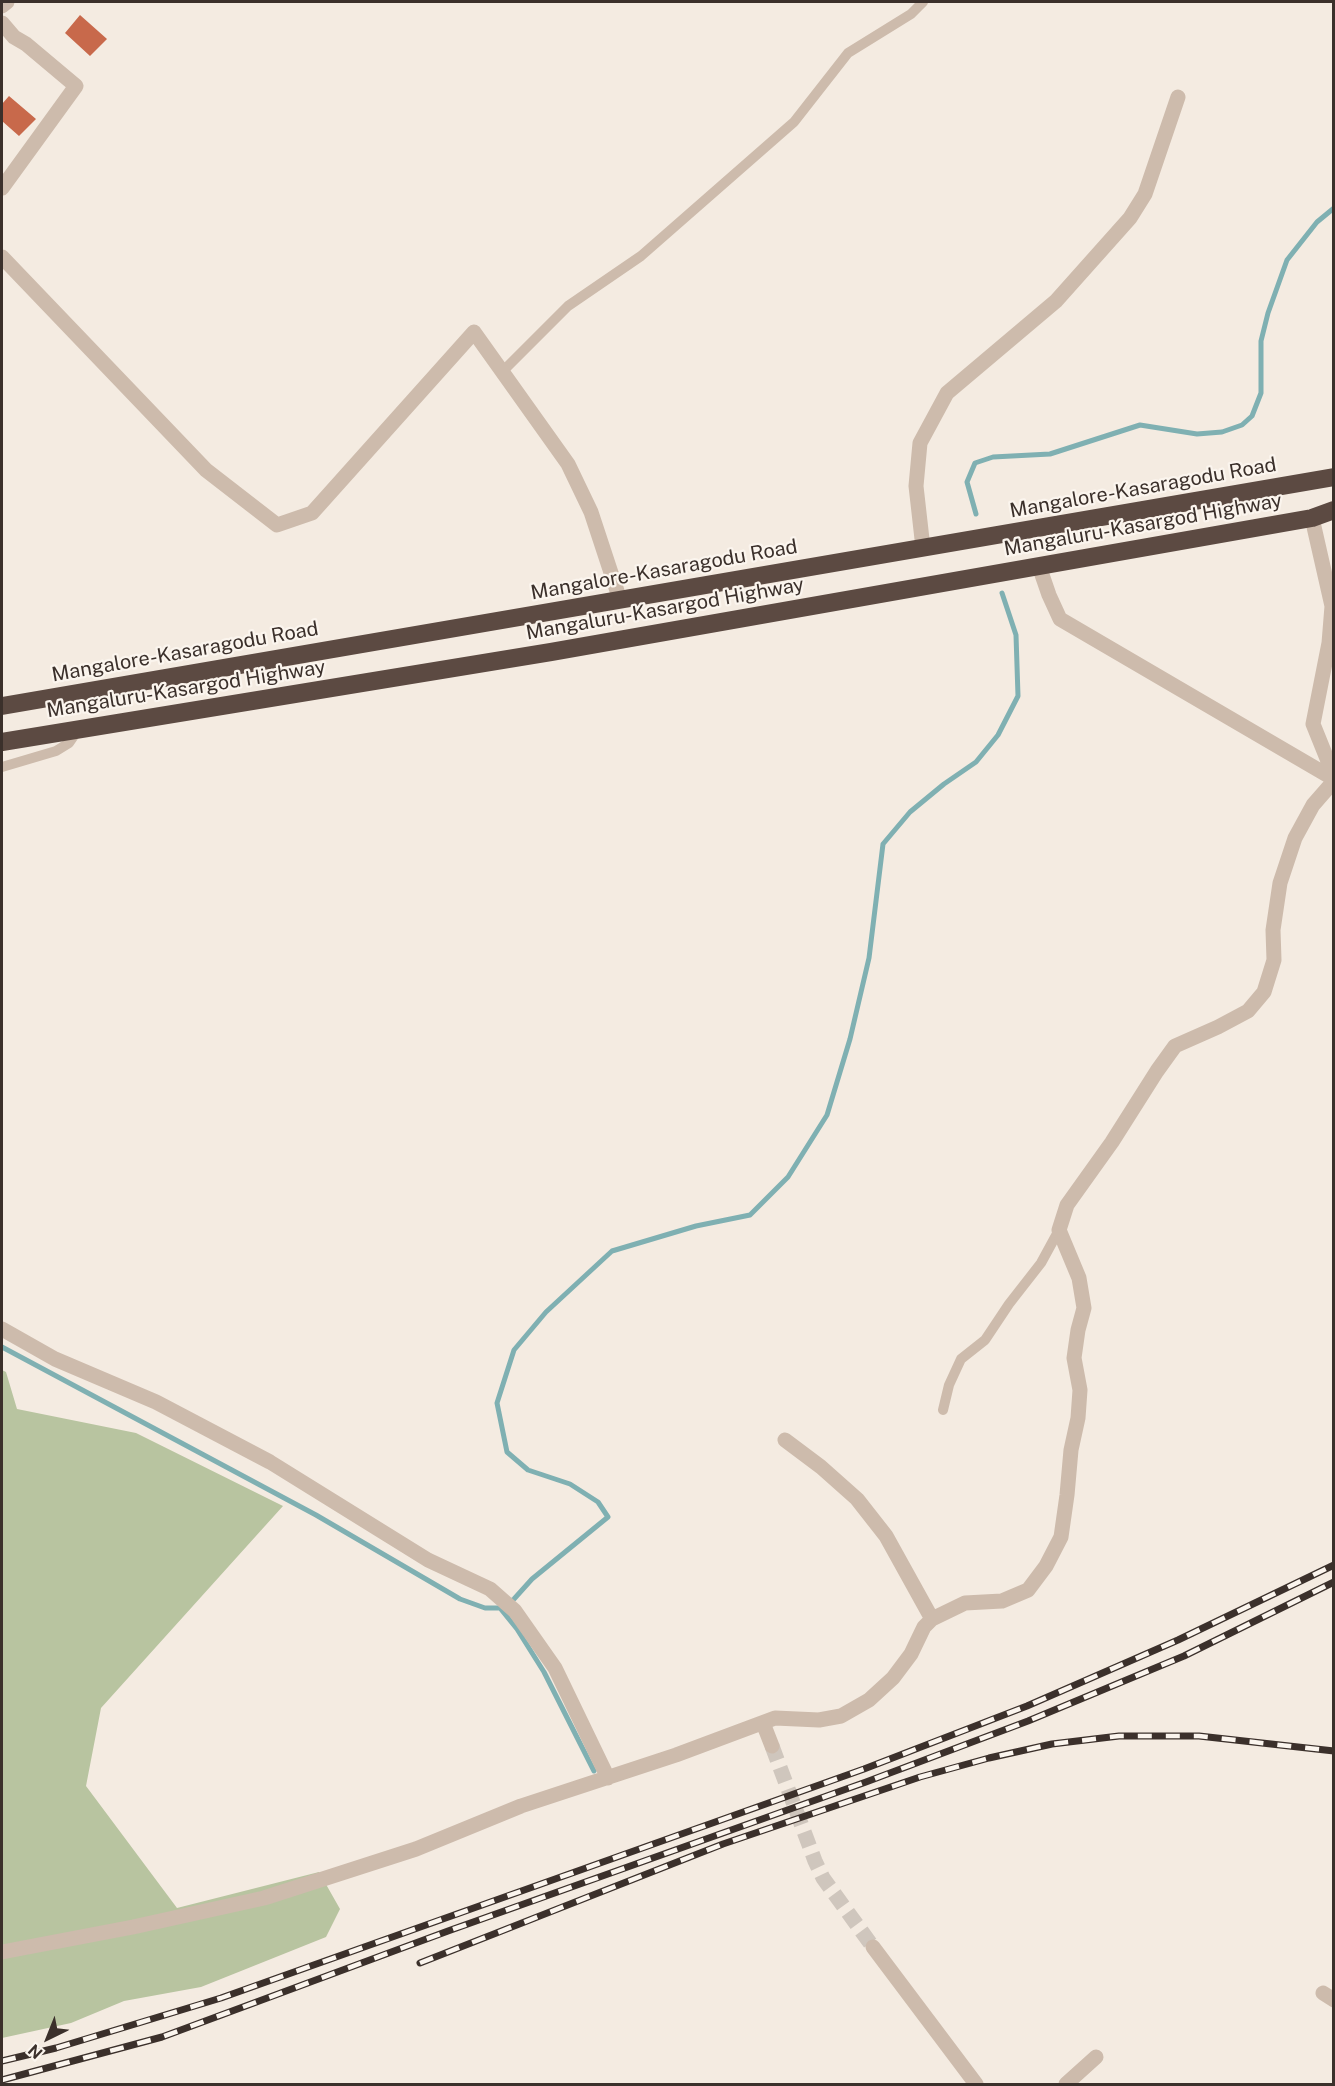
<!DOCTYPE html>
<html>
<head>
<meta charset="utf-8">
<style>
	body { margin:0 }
	#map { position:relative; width:1335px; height:2086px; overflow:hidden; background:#f4ebe1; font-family:"Public Sans",sans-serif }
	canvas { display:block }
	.frame { position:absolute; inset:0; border:3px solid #3b302b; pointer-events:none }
	.north { position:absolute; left:18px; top:2008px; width:60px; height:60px; -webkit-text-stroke:4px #fbf5ee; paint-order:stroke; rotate:223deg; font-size:16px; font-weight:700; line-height:24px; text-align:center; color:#3b302b }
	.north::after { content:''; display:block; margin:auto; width:21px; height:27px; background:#3b302b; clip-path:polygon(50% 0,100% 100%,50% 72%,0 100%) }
</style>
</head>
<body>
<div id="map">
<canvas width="1335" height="2086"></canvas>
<div class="frame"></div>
<div class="north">N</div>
</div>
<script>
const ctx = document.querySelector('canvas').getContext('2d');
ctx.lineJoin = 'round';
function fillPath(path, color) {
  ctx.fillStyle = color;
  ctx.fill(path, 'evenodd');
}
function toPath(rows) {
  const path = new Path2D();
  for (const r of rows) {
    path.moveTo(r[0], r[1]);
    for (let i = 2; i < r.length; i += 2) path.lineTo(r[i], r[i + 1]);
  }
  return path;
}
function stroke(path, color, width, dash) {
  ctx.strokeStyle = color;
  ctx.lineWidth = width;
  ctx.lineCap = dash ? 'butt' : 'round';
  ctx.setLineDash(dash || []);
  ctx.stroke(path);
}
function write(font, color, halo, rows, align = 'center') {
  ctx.font = font + ' "Public Sans",sans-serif';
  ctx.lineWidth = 4.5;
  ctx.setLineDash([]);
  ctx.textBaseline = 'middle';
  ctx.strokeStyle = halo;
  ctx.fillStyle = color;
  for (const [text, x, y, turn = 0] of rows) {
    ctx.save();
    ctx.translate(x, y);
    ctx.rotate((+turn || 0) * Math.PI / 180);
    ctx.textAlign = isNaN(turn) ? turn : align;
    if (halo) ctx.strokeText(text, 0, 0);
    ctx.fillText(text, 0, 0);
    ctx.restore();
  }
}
const green = toPath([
	[2,1370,6,1372,17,1409,136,1433,283,1506,101,1708,86,1786,177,1908,319,1872,340,1909,326,1937,201,1987,124,2001,71,2023,2,2038]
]);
const stream = toPath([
	[976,514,967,482,975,463,993,457,1050,454,1140,425,1197,434,1222,432,1242,425,1252,416,1261,393,1261,341,1268,313,1287,260,1317,222,1334,208],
	[2,1347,316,1515,460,1599,485,1608,500,1608,514,1599,532,1579,608,1517,598,1502,570,1484,528,1470,507,1452,497,1403,514,1350,546,1312,612,1251,696,1226,750,1215,788,1177,827,1115,850,1039,869,958,883,844,910,812,944,784,976,762,998,735,1018,696,1016,635,1002,593],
	[500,1608,517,1629,544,1672,594,1771]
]);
const building = toPath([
	[80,15,107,39,90,56,65,33],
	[9,96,36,119,19,136,2,121,2,104]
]);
const streetTunnel = toPath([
	[772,1746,815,1861,823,1878,873,1947]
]);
const lane = toPath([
	[502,372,568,306,641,256,794,122,848,53,911,14,923,2],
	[2,767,56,751,69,743,78,730],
	[943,1410,949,1385,961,1359,985,1340,1009,1304,1041,1263,1059,1230]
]);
const street = toPath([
	[2,6,7,2],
	[2,23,14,37,26,44,76,86,2,188],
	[2,257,206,470,277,525,312,513,474,332,568,464,591,512,620,600],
	[1312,518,1332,606,1329,643,1313,724,1334,776],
	[923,548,916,486,920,443,947,393,1056,301,1130,218,1145,194,1178,97],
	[1039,566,1049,595,1060,619,1334,779],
	[2,1329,55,1359,156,1402,270,1462,428,1560,490,1589,515,1611,555,1668,608,1778],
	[785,1440,821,1467,857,1499,886,1536,932,1619],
	[763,1723,772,1746],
	[873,1947,976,2084],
	[2,1952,133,1927,264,1898,416,1849,521,1806,676,1755,775,1718,819,1720,841,1716,869,1700,893,1678,911,1654,924,1627,932,1619,965,1603,1002,1601,1028,1590,1046,1566,1061,1537,1067,1495,1071,1450,1078,1418,1080,1390,1074,1358,1078,1330,1084,1308,1079,1278,1059,1230,1067,1205,1112,1142,1157,1071,1175,1046,1218,1027,1248,1011,1264,992,1274,960,1273,930,1280,883,1295,838,1313,805,1334,781],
	[1323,1993,1334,2000],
	[1066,2084,1096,2057]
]);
const highway = toPath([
	[2,706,1334,477],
	[2,742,551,652,1312,518,1334,510]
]);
const rail = toPath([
	[420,1963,723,1844,920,1777,989,1758,1052,1744,1119,1736,1199,1736,1334,1751],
	[2,2061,56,2048,221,1998,864,1769,1027,1706,1178,1640,1334,1565],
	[2,2080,162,2037,448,1931,866,1782,1028,1721,1184,1656,1334,1582]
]);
const streetNames = [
	["Mangalore-Kasaragodu Road",1143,488,-10],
	["Mangaluru-Kasargod Highway",1143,525,-10],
	["Mangalore-Kasaragodu Road",664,570,-10],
	["Mangaluru-Kasargod Highway",665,609,-10],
	["Mangalore-Kasaragodu Road",185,652,-10],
	["Mangaluru-Kasargod Highway",186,689,-9]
];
fillPath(green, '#b8c4a0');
stroke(stream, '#7fb0b2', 5);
fillPath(building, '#c8694b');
stroke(streetTunnel, '#cfc6bd', 15, [15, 8]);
stroke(lane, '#cdbbac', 10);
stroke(street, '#cdbbac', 15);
stroke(highway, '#5c4a42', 18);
stroke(rail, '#3b302b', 7);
stroke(rail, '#fbf5ee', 4.5, [14]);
write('20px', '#3b302b', '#fbf5ee', streetNames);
</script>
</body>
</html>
